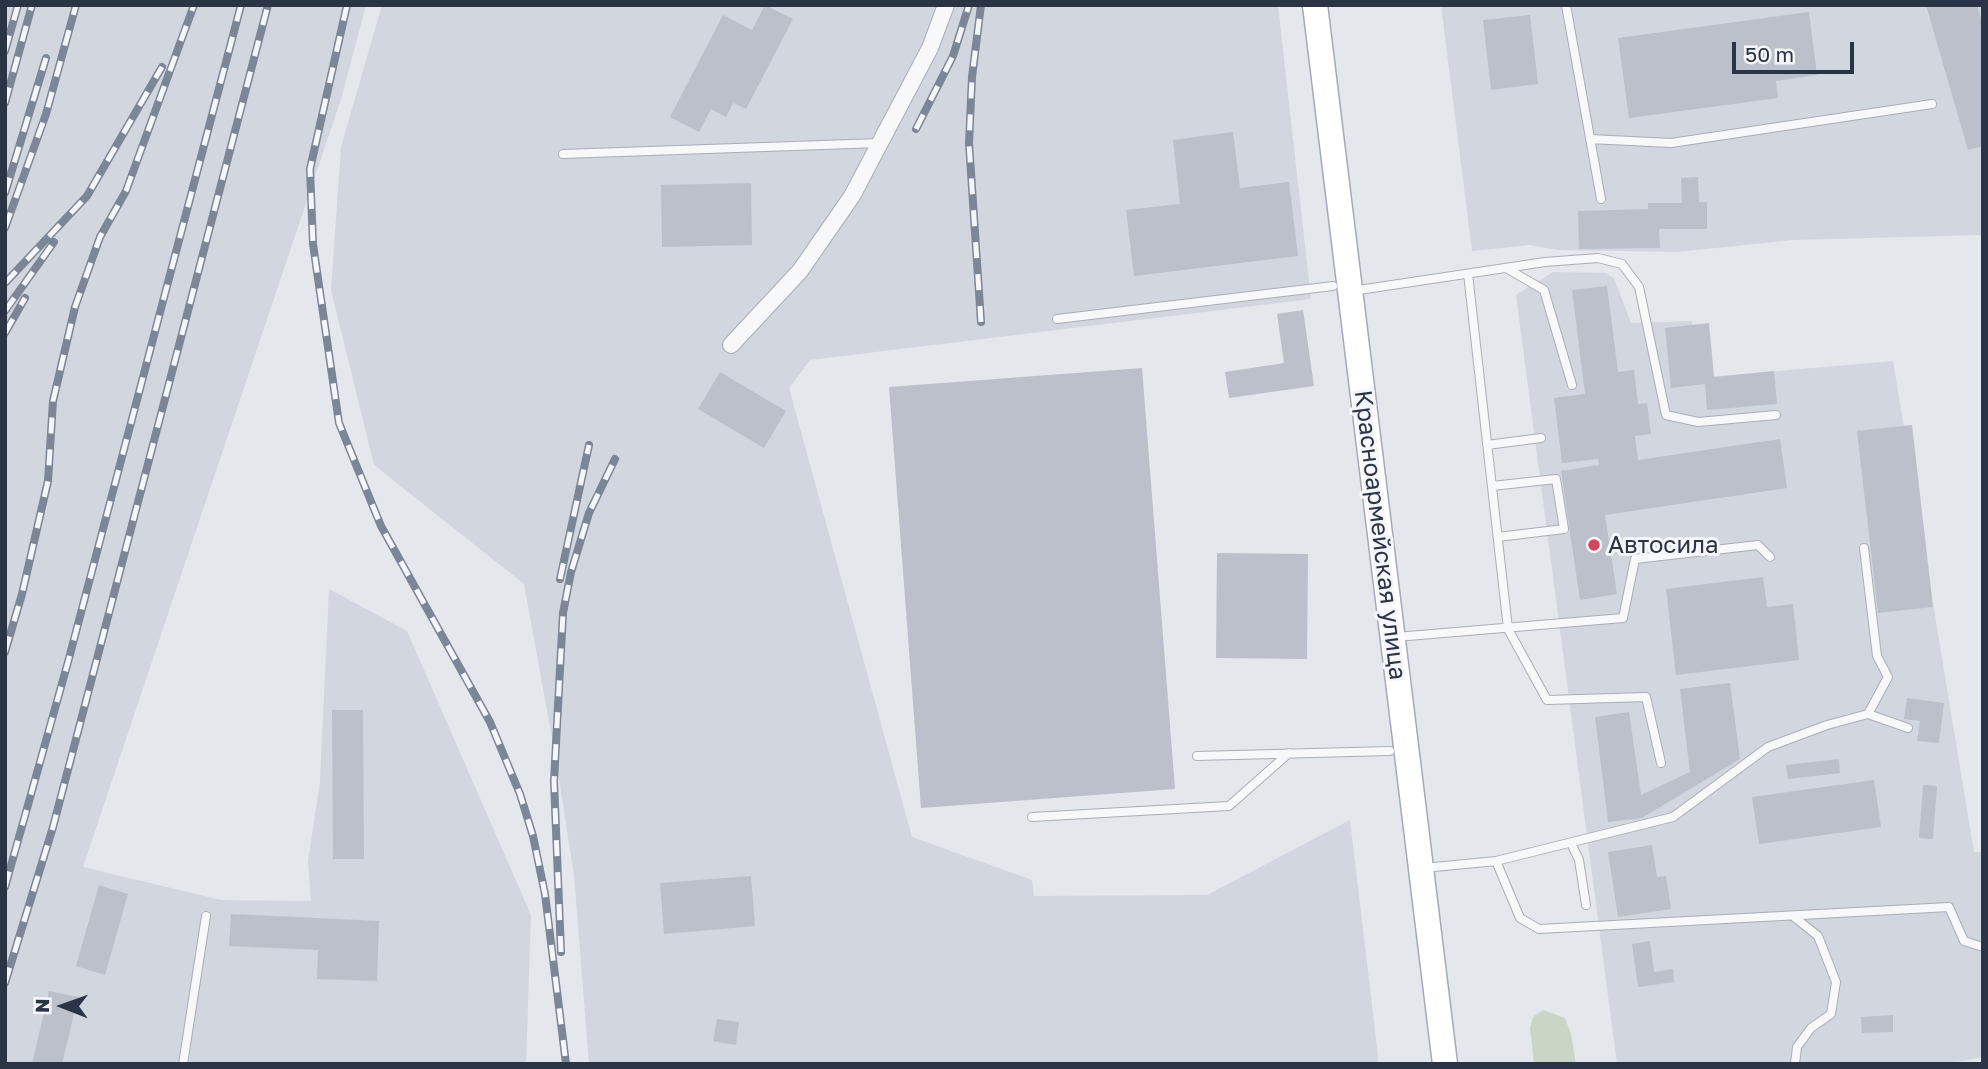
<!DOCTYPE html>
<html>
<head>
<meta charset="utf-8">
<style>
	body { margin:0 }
	#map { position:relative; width:1988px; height:1069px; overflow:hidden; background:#e4e7ec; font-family:"Golos Text",sans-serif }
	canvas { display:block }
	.frame { position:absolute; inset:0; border:7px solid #2b3445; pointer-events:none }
	.north { position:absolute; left:28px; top:971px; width:70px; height:70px; -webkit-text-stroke:5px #f4f6f9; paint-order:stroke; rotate:271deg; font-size:19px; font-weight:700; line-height:28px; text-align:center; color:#2b3445 }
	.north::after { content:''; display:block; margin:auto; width:24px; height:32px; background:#2b3445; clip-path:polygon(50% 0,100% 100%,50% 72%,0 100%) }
	.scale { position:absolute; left:1732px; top:42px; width:122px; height:32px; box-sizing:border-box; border:4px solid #2b3445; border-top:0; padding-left:9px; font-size:21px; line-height:24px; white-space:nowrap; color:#2b3445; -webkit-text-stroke:5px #f4f6f9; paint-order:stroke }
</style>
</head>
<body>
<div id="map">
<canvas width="1988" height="1069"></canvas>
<div class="frame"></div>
<div class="north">N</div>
<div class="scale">50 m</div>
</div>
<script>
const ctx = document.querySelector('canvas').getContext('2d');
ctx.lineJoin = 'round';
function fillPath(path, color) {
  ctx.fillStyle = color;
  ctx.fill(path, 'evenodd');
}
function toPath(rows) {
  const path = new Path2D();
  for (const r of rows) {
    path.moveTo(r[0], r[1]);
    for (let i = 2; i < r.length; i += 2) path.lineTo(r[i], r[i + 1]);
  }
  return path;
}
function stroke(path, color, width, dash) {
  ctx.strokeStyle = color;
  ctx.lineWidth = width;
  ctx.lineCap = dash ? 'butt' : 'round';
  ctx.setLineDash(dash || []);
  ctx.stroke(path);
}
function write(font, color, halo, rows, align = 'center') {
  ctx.font = font + ' "Golos Text",sans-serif';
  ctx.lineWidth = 6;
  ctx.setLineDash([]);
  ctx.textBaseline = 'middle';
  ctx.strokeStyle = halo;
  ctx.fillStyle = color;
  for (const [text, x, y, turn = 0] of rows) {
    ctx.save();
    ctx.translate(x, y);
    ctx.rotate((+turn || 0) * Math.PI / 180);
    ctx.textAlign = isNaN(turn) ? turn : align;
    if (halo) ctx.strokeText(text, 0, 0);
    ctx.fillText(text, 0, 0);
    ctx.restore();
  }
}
const built = toPath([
	[5,5,366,5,342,96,83,867,221,900,311,901,308,861,320,782,329,589,407,631,531,915,526,1064,5,1064],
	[382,5,1278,5,1311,299,810,360,789,388,912,837,1032,880,1034,896,1207,895,1350,820,1379,1064,589,1064,574,875,556,760,524,584,374,465,331,290,341,147],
	[1441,5,1983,5,1983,235,1793,240,1677,252,1558,250,1530,245,1472,251],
	[1553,272,1606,273,1614,278,1631,323,1692,321,1698,378,1893,361,1974,852,1983,852,1983,1057,1945,1064,1617,1064,1516,295]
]);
const green = toPath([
	[1543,1010,1565,1018,1571,1034,1576,1064,1534,1064,1530,1028,1533,1017]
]);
const building = toPath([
	[765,5,793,19,746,109,733,103,726,117,711,109,699,132,670,117,723,15,752,30],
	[1926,5,1977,5,1983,25,1983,146,1968,150],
	[1809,12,1817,75,1776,81,1778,98,1629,118,1618,38],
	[1530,15,1538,84,1491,90,1483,20],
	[1233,132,1240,188,1289,182,1298,256,1134,276,1126,210,1180,204,1173,140],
	[1698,177,1699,202,1707,202,1707,229,1659,229,1660,248,1579,249,1578,211,1648,209,1648,203,1682,203,1681,178],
	[751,183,752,245,662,247,661,185],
	[1607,286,1618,372,1634,370,1638,404,1647,403,1651,434,1635,436,1638,460,1780,439,1787,488,1605,515,1617,594,1580,600,1561,471,1599,465,1598,459,1562,463,1554,398,1585,394,1572,290],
	[1303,310,1314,386,1229,398,1225,372,1284,363,1277,314],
	[1709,323,1714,377,1774,371,1777,404,1707,410,1705,384,1671,388,1665,328],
	[1142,368,1175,789,921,808,889,387],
	[720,372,786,411,764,448,698,409],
	[1912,425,1933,607,1878,613,1857,431],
	[1217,553,1308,554,1307,659,1216,658],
	[1763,577,1767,607,1793,604,1799,660,1676,675,1666,589],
	[1730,683,1740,759,1642,818,1608,822,1595,717,1629,712,1641,795,1690,772,1680,689],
	[1907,698,1944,703,1939,743,1917,741,1920,721,1904,719],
	[332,710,363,710,364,859,333,859],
	[1839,759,1840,773,1788,779,1786,765],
	[1874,780,1881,827,1759,844,1752,797],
	[1923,785,1937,786,1933,839,1919,838],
	[1652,845,1657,877,1666,876,1671,909,1618,917,1608,852],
	[751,876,755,926,664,934,660,883],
	[99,885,128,894,105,975,76,966],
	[231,914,379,921,377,981,317,979,318,950,229,946],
	[1650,941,1654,972,1673,969,1674,982,1638,987,1632,944],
	[49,991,78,997,62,1064,32,1064],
	[1893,1015,1893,1032,1862,1033,1861,1017],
	[717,1019,739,1022,736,1045,713,1041]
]);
const lane = toPath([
	[1566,5,1601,199],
	[1590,139,1671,143,1932,104],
	[563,154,880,143],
	[1506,268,1544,290,1572,385],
	[1468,274,1508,629,1547,700,1646,697,1661,763],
	[1352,291,1545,262,1598,258,1622,264,1639,287,1666,415,1698,422,1776,415],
	[1057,319,1333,286],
	[1487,445,1541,438],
	[1492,486,1556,479,1564,529,1498,537],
	[1396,637,1623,618,1635,559,1758,545,1770,557],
	[1868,714,1908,728],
	[1197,756,1390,751],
	[1032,817,1229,806,1289,753],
	[1571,843,1579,860,1586,905],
	[1496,861,1520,918,1539,929,1949,907,1964,941,1983,947],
	[1424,868,1496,861,1673,817,1768,747,1827,725,1868,714,1888,677,1877,656,1864,548],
	[1793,916,1818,936,1836,982,1831,1014,1811,1028,1797,1047,1795,1064],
	[183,1064,206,916]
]);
const street = toPath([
	[731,345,800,271,852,196,930,48,946,5]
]);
const primary = toPath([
	[1315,5,1445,1064]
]);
const rail = toPath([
	[347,5,310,169,313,244,339,423,381,526,490,722,520,794,533,836,545,894,566,1064],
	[5,51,18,5],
	[5,103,32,5],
	[916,129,953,56,969,5],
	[5,193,46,58],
	[5,228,46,114,76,5],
	[5,283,87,196,162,67],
	[5,311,54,242],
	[981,322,969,143,972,77,981,5],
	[5,333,25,298],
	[560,579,589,445],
	[5,652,22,594,48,481,53,401,75,307,100,237,126,191,194,5],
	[5,887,68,662,241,5],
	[561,952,554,781,563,613,571,572,589,513,615,459],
	[5,983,53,827,268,5]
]);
const markers = [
	[1594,545,7,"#d1495b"]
];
const streetNames = [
	["Красноармейская улица",1380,535,83]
];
const poiNames = [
	["Автосила",1608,545]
];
fillPath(built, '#d2d6de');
fillPath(green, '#c9d6c5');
fillPath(building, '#bbc0ca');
stroke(lane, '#a9aeb7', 10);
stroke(street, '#a9aeb7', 18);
stroke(primary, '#a3abb8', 27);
stroke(lane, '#f7f8fa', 8);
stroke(street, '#f7f8fa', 16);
stroke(primary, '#fff', 24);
stroke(rail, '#7d8696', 8);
stroke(rail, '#f4f6f9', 5, [16]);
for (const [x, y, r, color] of markers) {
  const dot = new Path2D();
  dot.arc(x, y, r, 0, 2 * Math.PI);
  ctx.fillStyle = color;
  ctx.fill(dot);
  stroke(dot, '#f4f6f9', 2.5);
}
write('24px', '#2b3445', '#f4f6f9', streetNames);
write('24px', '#2b3445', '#f4f6f9', poiNames, 'left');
</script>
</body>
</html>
